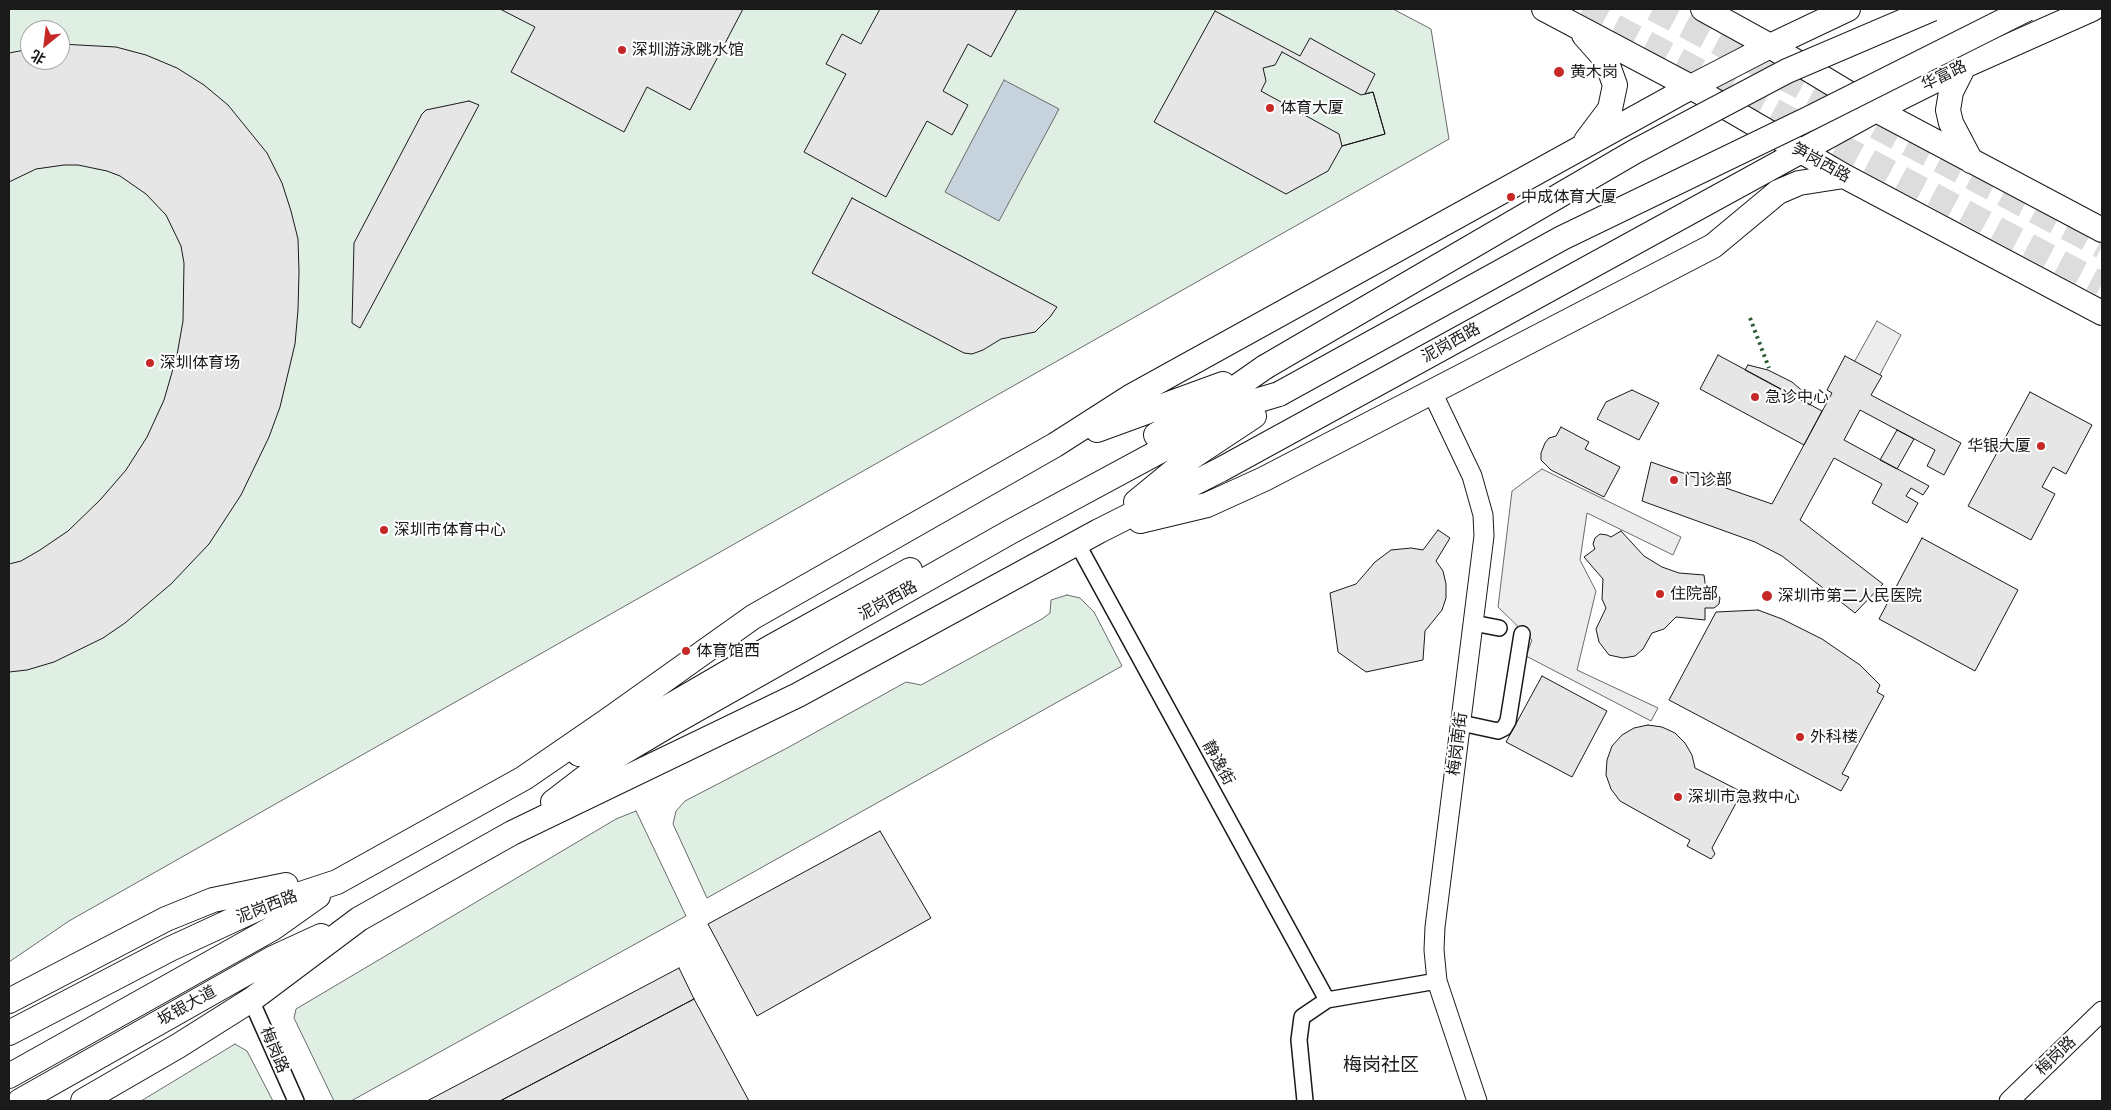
<!DOCTYPE html>
<html>
<head>
<meta charset="utf-8">
<style>
	body { margin:0 }
	#map { position:relative; width:2111px; height:1110px; overflow:hidden; background:#fff; font-family:Merriweather,"Noto Sans SC",serif }
	canvas { display:block }
	.frame { position:absolute; inset:0; border:10px solid #1a1a1a; pointer-events:none }
	.north { position:absolute; left:20px; top:20px; width:50px; height:50px; box-sizing:border-box; background:#fff; border:1px solid #a3a3a3; border-radius:50%; rotate:209deg; font-size:14px; font-weight:700; line-height:20px; text-align:center; color:#1a1a1a }
	.north::after { content:''; display:block; margin:auto; width:18px; height:22px; background:#c62828; clip-path:polygon(50% 0,100% 100%,50% 72%,0 100%) }
</style>
</head>
<body>
<div id="map">
<canvas width="2111" height="1110"></canvas>
<div class="frame"></div>
<div class="north">北</div>
</div>
<script>
const ctx = document.querySelector('canvas').getContext('2d');
ctx.lineJoin = 'round';
function fillPath(path, color) {
  ctx.fillStyle = color;
  ctx.fill(path, 'evenodd');
}
function toPath(rows) {
  const path = new Path2D();
  for (const r of rows) {
    path.moveTo(r[0], r[1]);
    for (let i = 2; i < r.length; i += 2) path.lineTo(r[i], r[i + 1]);
  }
  return path;
}
function stroke(path, color, width, dash) {
  ctx.strokeStyle = color;
  ctx.lineWidth = width;
  ctx.lineCap = dash ? 'butt' : 'round';
  ctx.setLineDash(dash || []);
  ctx.stroke(path);
}
function write(font, color, halo, rows, align = 'center') {
  ctx.font = font + ' Merriweather,"Noto Sans SC",serif';
  ctx.lineWidth = 4;
  ctx.setLineDash([]);
  ctx.textBaseline = 'middle';
  ctx.strokeStyle = halo;
  ctx.fillStyle = color;
  for (const [text, x, y, turn = 0] of rows) {
    ctx.save();
    ctx.translate(x, y);
    ctx.rotate((+turn || 0) * Math.PI / 180);
    ctx.textAlign = isNaN(turn) ? turn : align;
    if (halo) ctx.strokeText(text, 0, 0);
    ctx.fillText(text, 0, 0);
    ctx.restore();
  }
}
const green = toPath([
	[9,9,1393,9,1431,29,1449,139,69,921,9,962,9,9],
	[30,30,60,30,60,60,30,60,30,30],
	[1067,595,1080,598,1094,612,1122,666,707,898,673,824,676,811,685,801,789,747,906,682,921,685,1042,619,1050,613,1051,600,1067,595],
	[636,811,686,916,351,1101,334,1101,294,1018,296,1009,616,819,636,811],
	[235,1044,247,1051,273,1101,141,1101,235,1044]
]);
const parking = toPath([
	[1877,321,1901,335,1877,380,1852,366,1877,321],
	[1542,469,1681,537,1673,555,1587,513,1580,560,1596,591,1577,670,1658,708,1651,721,1526,656,1532,640,1498,607,1512,491,1542,469]
]);
const water = toPath([
	[1004,80,1059,109,999,221,945,192,1004,80]
]);
const building = toPath([
	[500,9,743,9,690,110,647,87,624,132,511,72,535,27,500,9],
	[880,9,1017,9,991,57,968,44,943,91,968,105,952,135,927,121,886,197,804,152,846,74,826,64,842,34,861,44,880,9],
	[1215,11,1300,56,1310,38,1375,74,1365,94,1373,92,1385,134,1342,146,1328,171,1286,194,1154,122,1215,11],
	[60,44,116,47,146,55,177,68,204,85,228,105,267,153,282,183,291,211,298,239,299,272,298,310,295,344,280,407,269,437,241,495,209,544,171,584,125,623,103,638,54,662,27,670,9,672,9,564,21,561,40,550,68,531,100,500,126,470,147,437,164,400,177,355,183,321,184,263,181,246,166,215,146,194,120,176,107,171,78,165,64,165,36,169,9,182,9,53,30,49,30,60,60,60,60,44],
	[1282,52,1361,95,1373,92,1385,134,1342,146,1339,134,1261,91,1266,81,1263,68,1275,65,1282,52],
	[469,101,479,105,360,328,352,323,354,243,422,114,426,110,469,101],
	[852,198,1057,307,1050,317,1035,332,1001,339,983,350,972,354,964,353,812,273,852,198],
	[1718,355,1822,411,1804,445,1700,389,1718,355],
	[1845,356,1882,376,1871,395,1961,443,1944,475,1927,466,1935,450,1860,410,1844,440,1929,486,1923,495,1911,488,1906,496,1918,503,1907,523,1872,503,1882,484,1834,458,1800,520,1883,584,1855,613,1782,556,1755,542,1642,501,1651,462,1772,504,1832,393,1827,390,1845,356],
	[1748,365,1768,370,1792,382,1813,400,1810,405,1745,370,1748,365],
	[1632,390,1659,403,1639,440,1597,419,1606,402,1632,390],
	[2030,392,2092,425,2066,474,2053,467,2042,487,2055,494,2031,540,1968,506,2030,392],
	[1561,427,1589,442,1585,449,1620,467,1604,497,1551,470,1541,460,1541,453,1545,443,1549,438,1556,436,1561,427],
	[1897,430,1914,439,1897,469,1880,460,1897,430],
	[1438,530,1450,538,1436,561,1443,571,1446,584,1446,598,1442,610,1425,631,1423,660,1366,672,1338,652,1330,593,1356,584,1375,562,1391,550,1411,548,1423,550,1438,530],
	[1621,531,1644,556,1662,567,1679,573,1704,575,1706,590,1715,591,1720,598,1719,604,1714,608,1705,608,1705,620,1676,617,1664,629,1652,633,1643,649,1635,656,1623,658,1609,655,1599,642,1596,629,1606,608,1602,599,1603,579,1584,557,1595,549,1593,544,1595,538,1600,534,1607,535,1611,537,1621,531],
	[1922,538,2018,590,1975,671,1879,619,1922,538],
	[1758,610,1782,619,1822,639,1860,665,1880,685,1877,692,1884,696,1842,774,1849,777,1841,791,1669,700,1716,612,1758,610],
	[1542,676,1607,711,1572,777,1506,742,1542,676],
	[1648,725,1662,727,1675,733,1685,743,1692,755,1695,768,1742,792,1712,848,1715,854,1711,859,1687,846,1690,840,1620,801,1611,789,1606,775,1607,760,1612,746,1622,735,1634,728,1648,725],
	[880,831,931,918,757,1016,708,924,880,831],
	[679,968,694,999,500,1101,427,1101,679,968],
	[694,999,749,1101,500,1101,694,999]
]);
const primaryTunnel = toPath([
	[1583,9,2102,284],
	[1653,9,2102,247]
]);
const minor = toPath([
	[1077,543,1327,1000],
	[1473,623,1499,628],
	[1461,723,1498,731,1504,728,1508,721,1522,634],
	[251,1000,296,1101],
	[1305,1101,1299,1040,1302,1017,1327,1000,1437,981]
]);
const tertiary = toPath([
	[1432,392,1472,476,1483,515,1484,536,1435,927,1434,950,1437,981,1477,1101],
	[2009,1101,2102,1011]
]);
const primary = toPath([
	[1544,9,1691,87,1844,176,2102,313],
	[1703,9,1770,46,1876,110,2102,230],
	[1584,35,1606,60,1615,85,1610,109,1586,141],
	[1964,66,1951,92,1948,110,1951,123,1971,161],
	[1097,430,1223,384],
	[1156,435,1222,397,1265,367],
	[1136,502,1186,461,1254,416],
	[1140,521,1207,505,1264,479,1713,246,1778,192,1799,183,1844,176],
	[579,754,613,739,771,647,910,570],
	[553,802,600,766,669,725,1010,532,1249,403,1279,394],
	[9,1001,166,919,213,900,286,885],
	[9,1033,170,949,261,907,337,882,524,778,607,721,753,617,1055,445,1130,397,1691,87,1770,46,1848,9],
	[9,1076,273,928,318,896],
	[20,1101,273,958,321,936],
	[83,1101,178,1046,251,1000,359,919,512,833,798,695,1099,531,1220,470,1876,110,1964,66,2092,9]
]);
const primaryBridge = toPath([
	[1265,367,1634,152,1787,71,1932,9],
	[1279,394,1562,238,1810,118,2027,9]
]);
const hedge = toPath([
	[1750,318,1769,368]
]);
const markers = [
	[622,50,5,"#c62828"],
	[1559,72,6,"#c62828"],
	[1270,108,5,"#c62828"],
	[1511,197,5,"#c62828"],
	[150,363,5,"#c62828"],
	[1755,397,5,"#c62828"],
	[2041,446,5,"#c62828"],
	[1674,480,5,"#c62828"],
	[384,530,5,"#c62828"],
	[1660,594,5,"#c62828"],
	[1767,596,6,"#c62828"],
	[686,651,5,"#c62828"],
	[1800,737,5,"#c62828"],
	[1678,797,5,"#c62828"]
];
const poiNames = [
	["深圳游泳跳水馆",632,50],
	["黄木岗",1570,72],
	["体育大厦",1280,108],
	["中成体育大厦",1521,197],
	["深圳体育场",160,363],
	["急诊中心",1765,397],
	["华银大厦",2031,446,"right"],
	["门诊部",1684,480],
	["深圳市体育中心",394,530],
	["住院部",1670,594],
	["深圳市第二人民医院",1778,596],
	["体育馆西",696,651],
	["外科楼",1810,737],
	["深圳市急救中心",1688,797]
];
const streetNames = [
	["华富路",1944,76,-26],
	["笋岗西路",1821,163,29],
	["泥岗西路",1451,343,-29],
	["泥岗西路",888,601,-29],
	["梅岗南街",1458,744,-83],
	["静逸街",1218,763,61],
	["泥岗西路",267,907,-21],
	["坂银大道",187,1006,-29],
	["梅岗路",274,1050,67],
	["梅岗路",2056,1056,-44]
];
const quarterNames = [
	["梅岗社区",1381,1066]
];
fillPath(green, '#e0efe3');
stroke(green, '#6a6a6a', 1);
fillPath(parking, '#ededed');
stroke(parking, '#6a6a6a', 1);
fillPath(water, '#c6d2dc');
stroke(water, '#6a6a6a', 1);
fillPath(building, '#e6e6e6');
stroke(building, '#1a1a1a', 1);
stroke(primaryTunnel, '#ddd', 24, [24, 12]);
stroke(minor, '#1a1a1a', 18);
stroke(tertiary, '#1a1a1a', 21);
stroke(primary, '#1a1a1a', 26);
stroke(minor, '#fff', 15);
stroke(tertiary, '#fff', 19);
stroke(primary, '#fff', 24);
stroke(primaryBridge, '#1a1a1a', 26, []);
stroke(primaryBridge, '#fff', 24);
stroke(hedge, '#2b5a34', 4, [2.5, 4]);
for (const [x, y, r, color] of markers) {
  const dot = new Path2D();
  dot.arc(x, y, r, 0, 2 * Math.PI);
  ctx.fillStyle = color;
  ctx.fill(dot);
  stroke(dot, '#fff', 2);
}
write('16px', '#1a1a1a', '#fff', poiNames, 'left');
write('16px', '#1a1a1a', '#fff', streetNames);
write('19px', '#1a1a1a', '#fff', quarterNames);
</script>
</body>
</html>
